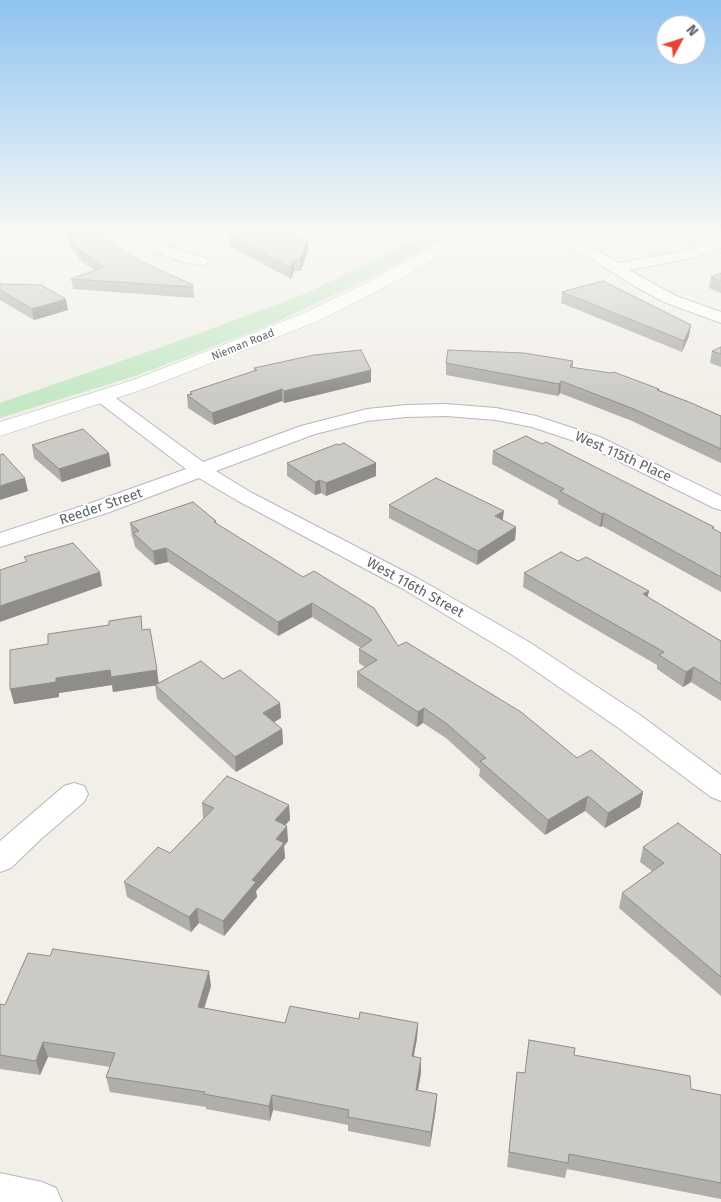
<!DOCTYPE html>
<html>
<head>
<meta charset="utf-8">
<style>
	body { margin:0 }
	#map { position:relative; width:721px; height:1202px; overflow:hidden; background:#f1efe8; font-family:"Fira Sans",sans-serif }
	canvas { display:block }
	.north { position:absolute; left:656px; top:15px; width:50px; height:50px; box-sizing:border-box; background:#fff; border:1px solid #bfc1c3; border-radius:50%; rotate:50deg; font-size:14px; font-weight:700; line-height:20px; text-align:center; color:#5f6368 }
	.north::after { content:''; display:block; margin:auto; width:18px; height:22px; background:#ea4335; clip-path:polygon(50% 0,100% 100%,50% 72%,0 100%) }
</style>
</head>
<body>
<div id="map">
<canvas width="721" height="1202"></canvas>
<div class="north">N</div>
</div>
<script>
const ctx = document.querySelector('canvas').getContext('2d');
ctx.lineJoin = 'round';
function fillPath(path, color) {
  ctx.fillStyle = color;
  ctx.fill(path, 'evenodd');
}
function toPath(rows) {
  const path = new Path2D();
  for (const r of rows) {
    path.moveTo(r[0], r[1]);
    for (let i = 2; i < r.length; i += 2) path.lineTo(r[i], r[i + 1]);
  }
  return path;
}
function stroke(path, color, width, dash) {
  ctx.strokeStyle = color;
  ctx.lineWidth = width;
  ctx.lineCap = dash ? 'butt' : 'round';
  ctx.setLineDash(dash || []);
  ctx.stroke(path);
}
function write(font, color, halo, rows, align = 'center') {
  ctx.font = font + ' "Fira Sans",sans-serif';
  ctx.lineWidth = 4.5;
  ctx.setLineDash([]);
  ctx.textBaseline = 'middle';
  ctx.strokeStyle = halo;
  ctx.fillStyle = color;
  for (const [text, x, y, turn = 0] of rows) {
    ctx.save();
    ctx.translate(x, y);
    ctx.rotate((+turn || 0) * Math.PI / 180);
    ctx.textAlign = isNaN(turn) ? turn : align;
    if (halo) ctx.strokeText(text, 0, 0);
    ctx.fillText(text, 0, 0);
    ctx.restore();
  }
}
const green = toPath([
	[433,231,459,231,382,272,272,324,138,375,0,418,0,403,173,343,307,293]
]);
const minor = toPath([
	[130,231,145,231,165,246,206,258,208,261,206,264,201,265,180,261,155,252,130,231],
	[540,231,558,231,584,242,618,263,684,251,721,239,721,248,692,258,629,270,676,296,721,312,721,323,664,302,636,287,574,248,542,234,540,231],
	[103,392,109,393,203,462,301,426,367,409,406,405,446,404,496,408,536,416,600,437,721,496,721,510,714,508,586,445,532,427,496,420,446,416,406,417,367,421,315,434,216,471,252,493,419,579,529,642,640,715,721,775,721,801,711,797,620,729,511,654,403,589,238,501,199,478,107,513,0,547,0,533,91,503,186,469,97,401,94,397,97,393,103,392],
	[74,783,84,786,88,794,84,802,41,839,11,868,0,872,0,841,64,786,74,783],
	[0,1173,42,1182,56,1188,62,1202,0,1202,0,1173]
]);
const tertiary = toPath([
	[463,231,482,231,480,234,374,293,316,322,147,388,0,436,0,422,133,380,302,314,362,285,463,231]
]);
const wall = toPath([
	[61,231,102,231,112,244,140,261,193,285,194,298,73,289,71,279,95,270,83,263,69,246,68,237],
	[229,235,308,250,301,271,294,271,291,279,230,246],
	[721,273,721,293,709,288,711,277],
	[0,284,68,310,34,320,0,300],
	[562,292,689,336,682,352,561,303],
	[721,347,721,367,710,363,712,351],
	[573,361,573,367,659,390,721,416,721,463,632,421,560,393,558,396,446,375,446,363],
	[254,368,371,370,371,382,284,403,282,401,214,425,188,408,187,395,190,394,190,392,254,371],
	[32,445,111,466,62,482,34,458],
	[493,451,714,529,721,533,721,592,602,526,600,527,558,504,558,500,492,464],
	[287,463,376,476,326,496,321,493,315,495,287,476],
	[389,505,516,527,515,540,477,565,389,518],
	[216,521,217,524,398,646,577,758,643,792,640,807,605,828,585,811,545,835,479,776,480,769,446,738,423,723,417,727,357,687,357,672,365,667,359,663,359,649,361,648,312,617,278,636,168,562,155,565,135,547,133,538,132,537,130,523],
	[578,561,649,591,647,597,721,641,721,701,691,682,683,687,657,669,657,665,523,587,524,573],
	[143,630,158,683,223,679,280,703,281,718,274,722,282,729,283,744,236,772,157,699,155,685,113,692,112,685,59,693,59,697,14,704],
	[202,803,289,805,290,820,285,825,288,841,284,846,285,858,256,891,257,897,224,936,199,923,191,932,127,897,124,882,170,853,204,818,203,818],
	[643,847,721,855,721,996,619,908,622,893,652,871,640,862],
	[211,986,204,1008,285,1023,359,1019,418,1023,417,1038,414,1056,421,1073,418,1090,437,1094,436,1108,430,1147,348,1131,348,1125,273,1110,270,1121,206,1109,206,1107,110,1092,106,1077,110,1067,48,1057,40,1075,0,1069,0,1004,5,1005],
	[529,1040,574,1055,691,1089,721,1095,721,1199,567,1169,565,1178,507,1167,517,1072,525,1073]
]);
const shadedWall = toPath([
	[308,240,308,250,301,271,300,260],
	[293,260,294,271,291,279,291,268],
	[66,299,68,310,34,320,32,309],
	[691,325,689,336,682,352,684,341],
	[371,370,371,382,284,403,284,391],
	[561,381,560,393,558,396,559,384],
	[282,389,282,401,214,425,212,413],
	[109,453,111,466,62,482,59,469],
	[376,463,376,476,326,496,326,483],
	[25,478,28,491,0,500,0,486],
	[320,480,321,493,315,495,315,482],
	[504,511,502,524,495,516],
	[604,513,602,526,600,527,602,514],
	[516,527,515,540,477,565,478,551],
	[166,548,168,562,155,565,153,551],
	[100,572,102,586,0,622,0,606],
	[649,591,646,605,643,594],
	[312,603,312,617,278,636,278,622],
	[694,667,691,682,683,687,686,672],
	[110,670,157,670,159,685,113,692,112,685,59,693,59,697,14,704,10,689,56,678],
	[280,703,281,718,264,728,263,713],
	[424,708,423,723,417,727,418,712],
	[282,729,283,744,236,772,235,757],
	[643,792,640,807,605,828,608,813],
	[588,796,585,811,545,835,548,820],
	[289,805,290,820,276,835,275,820],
	[287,826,288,841,284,846,285,858,256,891,257,897,224,936,223,921,252,880,276,839],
	[197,908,199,923,191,932,189,917],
	[209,971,211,986,200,1022,198,1007],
	[418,1023,417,1038,411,1071,412,1056],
	[43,1042,48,1057,40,1075,36,1061],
	[421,1058,421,1073,415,1105,416,1090],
	[437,1094,436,1108,430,1147,431,1132],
	[272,1095,273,1110,270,1121,269,1106]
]);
const building = toPath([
	[70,231,102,231,112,244,140,261,193,285,193,287,71,279,104,267,82,252,67,236,74,235,70,231],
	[244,231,285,231,308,240,300,260,293,260,291,268,229,235,244,231],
	[721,273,721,281,711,277,721,273],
	[603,281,691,325,684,341,562,292,603,281],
	[0,284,41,285,66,299,32,309,0,290,0,284],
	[721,347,721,354,712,351,721,347],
	[361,350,371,370,284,391,282,389,212,413,187,395,192,394,190,392,257,370,254,368,314,355,361,350],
	[448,350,524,353,573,361,570,367,611,373,614,372,659,389,657,390,689,402,721,416,721,449,634,409,561,381,559,384,446,363,448,350],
	[83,429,109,453,59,469,32,445,83,429],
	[526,436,542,444,546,442,714,527,712,528,721,533,721,577,604,513,602,514,560,491,564,489,493,451,526,436],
	[344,443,376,463,326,483,320,480,315,482,287,463,337,444,339,445,344,443],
	[3,454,25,478,0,486,0,455,3,454],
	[436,478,504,511,495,516,516,527,478,551,389,505,436,478],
	[193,502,216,521,214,522,303,577,314,571,374,608,398,646,406,642,521,712,577,758,591,750,643,792,608,813,588,796,548,820,480,761,486,758,447,724,424,708,418,712,357,672,377,660,359,649,372,640,312,603,278,622,166,548,153,551,133,533,139,531,130,523,193,502],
	[73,543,100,572,0,606,0,570,27,561,24,557,73,543],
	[561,552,578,561,586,557,649,591,643,594,721,641,721,684,694,667,686,672,659,655,664,652,524,573,561,552],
	[141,616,142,630,150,629,157,670,111,677,110,670,56,678,56,682,10,689,10,650,48,644,48,634,109,625,109,621,141,616],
	[201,661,223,679,240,670,280,703,263,713,282,729,235,757,155,685,201,661],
	[227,776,289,805,275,820,287,826,276,839,284,843,252,880,256,882,223,921,197,908,189,917,124,882,158,847,170,853,214,808,202,803,227,776],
	[678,823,721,855,721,977,622,893,664,863,643,847,678,823],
	[53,949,209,971,198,1007,285,1023,290,1006,359,1019,360,1012,418,1023,412,1056,421,1058,416,1090,437,1094,431,1132,348,1117,349,1110,272,1095,269,1106,204,1094,205,1092,106,1077,115,1053,43,1042,36,1061,0,1055,0,1004,5,1005,28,953,50,956,53,949],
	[529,1040,575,1048,574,1055,690,1076,691,1089,721,1095,721,1183,569,1154,568,1163,509,1152,517,1072,525,1073,529,1040]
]);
const farStreetnames = [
	["Nieman Road",243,345,-22]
];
const streetNames = [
	["West 115th Place",623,457,24],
	["Reeder Street",101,507,-19],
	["West 116th Street",415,588,29]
];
fillPath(green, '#c5e8c5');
stroke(minor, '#b5b8bc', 2);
stroke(tertiary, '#b5b8bc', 1);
fillPath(minor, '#fff');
fillPath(tertiary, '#fff');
fillPath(wall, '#afaea9');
fillPath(shadedWall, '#8f8d8a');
fillPath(building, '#cccac5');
stroke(building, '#8f8d8a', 1);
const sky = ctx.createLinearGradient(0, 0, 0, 399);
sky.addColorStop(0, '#8fc3f1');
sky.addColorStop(0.58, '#f9f8f5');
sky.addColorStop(1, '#f9f8f500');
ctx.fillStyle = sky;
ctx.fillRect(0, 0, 721, 399);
write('11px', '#5f6368', '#fff', farStreetnames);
write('14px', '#5f6368', '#fff', streetNames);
</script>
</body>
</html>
